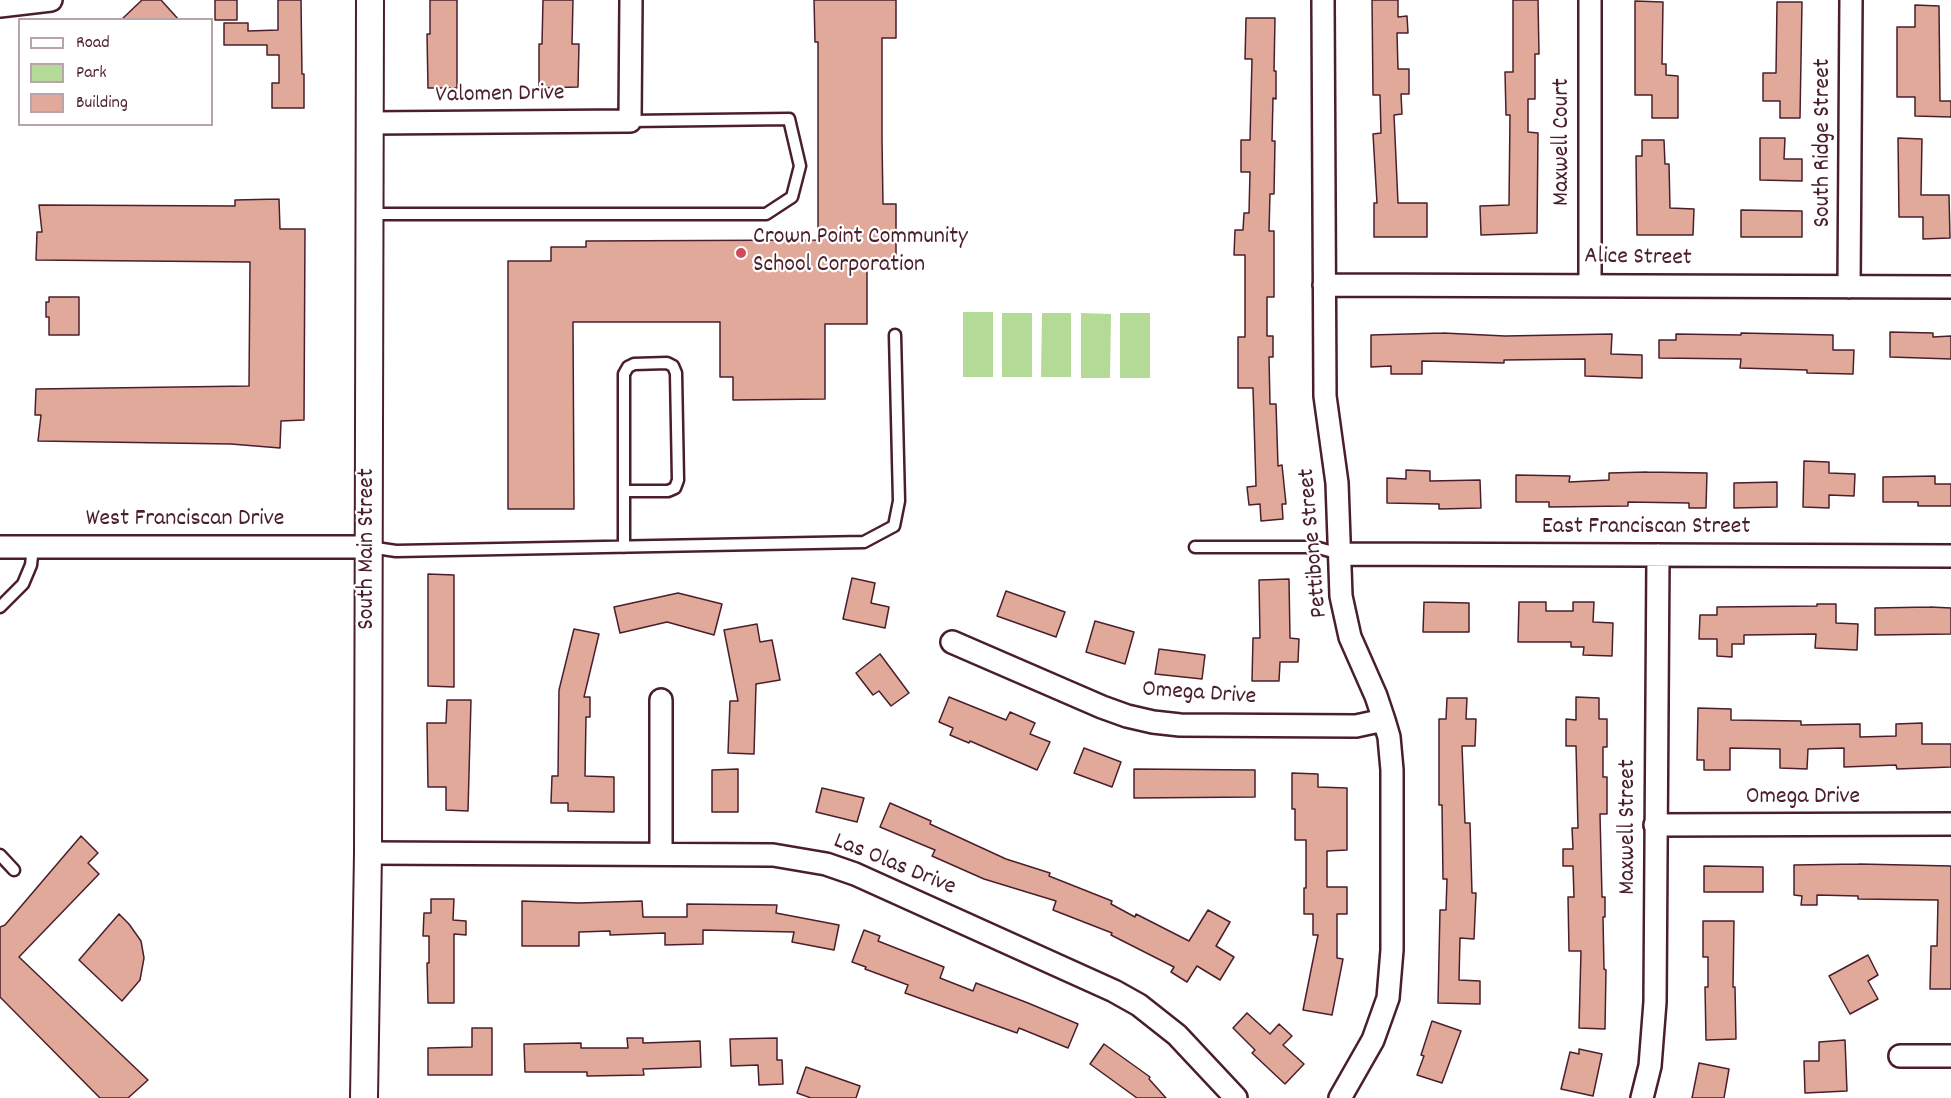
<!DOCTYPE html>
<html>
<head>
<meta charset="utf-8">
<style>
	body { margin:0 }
	#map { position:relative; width:1951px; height:1098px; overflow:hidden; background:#fff; font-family:Dekko,sans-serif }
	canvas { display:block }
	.legend { position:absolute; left:18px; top:18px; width:195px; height:108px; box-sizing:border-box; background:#fff; border:2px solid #b7a5aa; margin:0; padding:8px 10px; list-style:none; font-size:18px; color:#4a1f2b }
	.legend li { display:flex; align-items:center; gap:12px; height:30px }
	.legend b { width:30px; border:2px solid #b7a5aa }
</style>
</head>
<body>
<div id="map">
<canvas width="1951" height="1098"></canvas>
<ul class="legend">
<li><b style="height:8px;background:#fff"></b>Road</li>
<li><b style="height:16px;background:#b3db97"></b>Park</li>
<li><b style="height:16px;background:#e1a99a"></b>Building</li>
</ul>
</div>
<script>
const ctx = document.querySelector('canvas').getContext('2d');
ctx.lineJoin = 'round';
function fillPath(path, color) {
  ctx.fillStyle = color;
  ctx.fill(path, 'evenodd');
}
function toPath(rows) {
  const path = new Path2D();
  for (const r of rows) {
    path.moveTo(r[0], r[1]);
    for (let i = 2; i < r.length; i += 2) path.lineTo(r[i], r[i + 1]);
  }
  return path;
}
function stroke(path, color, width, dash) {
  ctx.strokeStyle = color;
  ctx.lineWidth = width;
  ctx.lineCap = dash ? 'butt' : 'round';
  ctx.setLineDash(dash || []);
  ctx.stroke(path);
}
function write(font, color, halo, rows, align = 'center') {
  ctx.font = font + ' Dekko,sans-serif';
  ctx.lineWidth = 4.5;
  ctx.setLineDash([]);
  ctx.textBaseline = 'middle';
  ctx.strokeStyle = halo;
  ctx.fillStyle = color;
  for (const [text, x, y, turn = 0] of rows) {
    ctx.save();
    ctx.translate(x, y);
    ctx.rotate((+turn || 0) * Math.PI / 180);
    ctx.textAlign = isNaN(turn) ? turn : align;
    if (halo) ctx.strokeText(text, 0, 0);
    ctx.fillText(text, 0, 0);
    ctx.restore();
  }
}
const green = toPath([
	[963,312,993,312,993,377,963,377],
	[1002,313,1032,313,1032,377,1002,377],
	[1042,313,1071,313,1071,377,1041,377],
	[1081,313,1111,314,1110,378,1081,378],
	[1120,313,1150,313,1150,378,1120,378]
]);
const building = toPath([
	[142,0,161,0,179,20,121,20,142,0],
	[215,0,237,0,237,20,215,20,215,0],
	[278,0,301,0,302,74,304,74,304,108,272,108,272,83,279,83,279,55,267,55,267,45,224,45,224,23,248,23,248,31,278,30,278,0],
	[430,0,457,0,457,88,428,88,427,34,430,34,430,0],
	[543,0,573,0,572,44,579,44,578,87,539,88,539,44,542,44,543,0],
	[814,0,896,0,896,38,882,38,882,140,883,204,896,204,896,263,867,263,867,324,825,324,825,399,733,400,733,377,720,377,720,322,573,322,574,509,508,509,508,261,551,261,551,247,586,247,586,241,818,240,818,42,815,42,814,0],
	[1372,0,1398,0,1398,17,1407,16,1408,33,1397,33,1398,69,1409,69,1409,94,1401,94,1402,114,1394,115,1398,203,1427,203,1427,237,1374,237,1374,203,1377,203,1373,134,1381,133,1380,95,1373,95,1372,0],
	[1513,0,1538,0,1539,54,1535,54,1535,99,1528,99,1528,132,1538,133,1537,233,1481,235,1480,206,1509,205,1510,115,1506,115,1505,72,1513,72,1513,0],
	[1635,1,1663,2,1662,64,1666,64,1666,75,1678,76,1678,118,1652,118,1652,95,1635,95,1635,1],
	[1777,2,1802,2,1800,118,1780,118,1780,101,1763,101,1763,73,1776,73,1777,2],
	[1915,5,1939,6,1940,101,1951,101,1951,117,1915,116,1915,97,1897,97,1897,27,1915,27,1915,5],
	[1246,18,1275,18,1274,71,1276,71,1276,99,1273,98,1272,141,1275,141,1274,194,1270,194,1269,231,1274,231,1274,297,1267,297,1267,336,1273,336,1273,357,1269,357,1270,404,1276,404,1278,466,1282,465,1286,504,1282,504,1283,519,1261,521,1260,504,1249,505,1247,487,1256,486,1253,388,1238,388,1238,337,1245,337,1245,255,1234,255,1235,230,1243,230,1244,213,1249,213,1250,172,1241,172,1241,140,1250,140,1252,59,1245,59,1246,18],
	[1760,138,1785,138,1784,159,1802,159,1802,181,1760,180,1760,138],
	[1898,138,1922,139,1921,195,1949,195,1950,238,1923,239,1923,217,1899,217,1898,138],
	[1642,140,1664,140,1665,164,1669,164,1670,208,1694,209,1693,235,1637,235,1636,156,1642,156,1642,140],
	[279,199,280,229,305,229,304,420,281,421,280,448,231,444,38,441,41,415,35,415,36,389,249,386,250,262,36,260,37,232,42,232,39,205,235,206,235,200,279,199],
	[1741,210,1802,211,1802,237,1741,237,1741,210],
	[49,297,79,297,79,335,49,335,49,317,46,317,46,302,49,302,49,297],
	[1890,332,1933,333,1933,337,1951,336,1951,359,1890,357,1890,332],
	[1443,333,1505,336,1612,334,1611,354,1642,355,1642,378,1585,376,1585,359,1504,360,1504,363,1422,361,1422,374,1391,374,1391,366,1371,367,1371,335,1443,333],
	[1741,333,1833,335,1833,350,1854,350,1853,374,1807,373,1807,370,1740,368,1741,359,1659,358,1659,340,1676,340,1676,334,1741,335,1741,333],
	[1804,461,1829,462,1829,473,1855,474,1854,496,1829,495,1829,508,1803,507,1804,461],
	[1406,470,1430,471,1430,481,1480,480,1481,508,1439,509,1439,504,1387,503,1387,478,1406,479,1406,470],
	[1647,472,1707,473,1706,508,1689,508,1689,503,1628,502,1628,506,1549,507,1549,502,1516,502,1516,475,1570,476,1569,482,1609,480,1609,473,1647,472],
	[1935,476,1935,484,1951,484,1951,506,1918,506,1918,502,1883,502,1883,477,1935,476],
	[1777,482,1777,507,1734,508,1734,483,1777,482],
	[428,574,454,575,454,687,428,686,428,574],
	[852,578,875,583,871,603,889,607,885,628,843,619,852,578],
	[1289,579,1290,638,1299,639,1298,662,1280,662,1279,681,1252,681,1253,638,1260,638,1259,580,1289,579],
	[1006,591,1065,612,1056,637,997,616,1006,591],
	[678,593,722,604,714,635,667,622,620,633,614,607,678,593],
	[1424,602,1469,603,1469,632,1423,632,1424,602],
	[1519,602,1546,602,1546,611,1573,611,1573,602,1594,602,1593,622,1613,623,1612,656,1583,655,1584,647,1571,647,1571,642,1518,642,1519,602],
	[1817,604,1836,604,1836,623,1858,624,1857,650,1815,648,1816,634,1744,635,1744,644,1732,644,1732,657,1717,656,1717,639,1699,639,1700,615,1717,615,1717,607,1817,606,1817,604],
	[1930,607,1951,608,1951,634,1875,635,1875,608,1930,607],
	[1095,621,1134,632,1125,664,1086,652,1095,621],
	[757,624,760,642,772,640,780,680,756,684,754,754,728,753,730,701,738,701,724,630,757,624],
	[574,629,599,634,584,697,590,697,590,717,586,717,585,776,614,777,614,812,568,811,568,803,551,803,552,776,558,776,559,690,574,629],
	[1159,649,1205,655,1202,679,1155,674,1159,649],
	[880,654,909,693,891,706,879,691,873,695,856,673,880,654],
	[949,697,1006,720,1010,712,1035,723,1030,734,1050,742,1037,770,970,741,969,743,950,735,953,728,939,722,949,697],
	[1576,697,1599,698,1599,719,1607,719,1607,747,1603,747,1603,777,1607,777,1607,814,1600,814,1602,897,1605,897,1605,917,1603,917,1604,969,1606,970,1605,1029,1579,1028,1581,951,1569,951,1568,897,1574,897,1573,866,1563,866,1563,849,1573,849,1572,828,1578,828,1576,746,1566,746,1566,719,1576,720,1576,697],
	[1447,698,1467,698,1466,719,1476,719,1475,746,1462,746,1465,823,1470,823,1472,893,1476,893,1474,939,1460,938,1459,980,1480,981,1480,1004,1438,1003,1440,910,1446,910,1447,879,1443,879,1442,805,1439,805,1439,719,1446,719,1447,698],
	[447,700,471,700,468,811,446,810,446,787,428,787,427,723,446,723,447,700],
	[1698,708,1731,709,1731,720,1801,721,1801,725,1860,724,1860,737,1896,736,1896,724,1922,723,1922,744,1951,744,1951,767,1897,769,1896,765,1844,767,1844,748,1808,749,1807,769,1780,768,1780,749,1730,748,1730,770,1704,770,1704,760,1697,760,1698,708],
	[1084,748,1121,762,1112,787,1074,773,1084,748],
	[738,769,738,812,712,812,712,770,738,769],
	[1134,769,1255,770,1255,797,1134,798,1134,769],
	[1292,773,1318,774,1318,787,1347,788,1347,850,1327,851,1327,887,1347,887,1347,914,1337,914,1337,958,1343,959,1332,1015,1303,1010,1318,935,1313,935,1313,914,1304,914,1304,888,1306,888,1306,840,1295,840,1295,809,1292,809,1292,773],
	[822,788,864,798,857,822,816,812,822,788],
	[890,803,931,821,930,824,1006,859,1050,873,1049,876,1112,901,1111,904,1135,917,1136,914,1189,941,1208,910,1230,922,1216,946,1234,957,1220,980,1197,966,1187,982,1171,972,1174,967,1111,935,1112,933,1053,910,1056,901,984,879,932,856,935,850,880,827,890,803],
	[81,836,98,853,88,863,99,874,19,957,148,1080,128,1098,100,1098,0,997,0,927,5,925,81,836],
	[1859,864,1951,866,1951,989,1930,989,1931,946,1937,946,1938,900,1858,899,1858,896,1817,895,1817,905,1801,905,1802,896,1794,895,1794,865,1859,864],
	[1704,866,1763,867,1763,892,1704,892,1704,866],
	[431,899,454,899,453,920,466,921,466,935,454,934,454,1003,428,1003,427,963,429,963,429,936,423,936,424,913,431,913,431,899],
	[522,901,579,903,642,901,643,917,687,917,687,904,777,905,776,913,839,925,834,950,792,942,794,932,703,930,703,944,665,945,665,933,610,935,610,931,579,932,579,946,522,946,522,901],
	[119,914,129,924,141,941,144,958,140,980,122,1001,79,960,119,914],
	[1703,921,1734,921,1733,987,1735,987,1736,1039,1706,1040,1705,987,1708,987,1708,957,1703,957,1703,921],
	[864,930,880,936,878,941,944,967,940,978,973,991,976,983,1028,1003,1078,1024,1068,1048,1019,1028,1017,1033,905,993,908,985,865,969,866,967,852,962,864,930],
	[1868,955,1878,975,1868,981,1878,999,1850,1014,1829,976,1868,955],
	[1247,1013,1270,1034,1279,1024,1292,1036,1283,1045,1304,1064,1285,1084,1252,1053,1255,1050,1233,1028,1247,1013],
	[1432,1021,1461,1031,1442,1083,1417,1075,1424,1056,1421,1055,1432,1021],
	[472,1028,492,1028,492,1075,428,1075,428,1048,472,1047,472,1028],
	[627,1038,643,1038,643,1043,700,1041,701,1067,643,1069,644,1075,587,1076,587,1072,525,1072,524,1044,581,1043,581,1048,628,1048,627,1038],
	[777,1038,777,1060,782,1060,783,1084,759,1085,758,1065,731,1066,730,1039,777,1038],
	[1845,1040,1847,1091,1805,1093,1804,1061,1819,1061,1819,1042,1845,1040],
	[1104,1044,1150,1077,1149,1079,1166,1098,1137,1098,1090,1064,1104,1044],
	[1579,1049,1602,1054,1593,1096,1561,1089,1570,1052,1579,1054,1579,1049],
	[1699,1063,1729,1069,1724,1098,1692,1098,1699,1063],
	[806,1067,860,1086,856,1098,811,1098,797,1093,806,1067]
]);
const service = toPath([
	[370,214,766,214,792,197,800,166,789,119,630,121],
	[624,491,668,491,675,488,678,480,676,373,673,366,667,363,634,364,628,367,624,374,624,547],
	[369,547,396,551,864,542,894,526,899,501,895,335],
	[1195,547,1315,547,1340,554],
	[0,607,23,584,31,565,33,547],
	[0,855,14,870]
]);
const minor = toPath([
	[1323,0,1325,396,1337,483,1341,596,1350,637,1376,696,1384,720,1389,737,1392,770,1392,950,1388,998,1373,1040,1340,1098],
	[1590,0,1590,284],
	[0,6,51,0],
	[370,123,630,121,631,0],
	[1324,285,1951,287],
	[1849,287,1851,0],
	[0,547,369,547],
	[1340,554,1951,556],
	[952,642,1102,707,1127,716,1153,722,1180,725,1356,726,1384,720],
	[661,700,661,854],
	[1655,825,1951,824],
	[368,853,773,855,826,864,855,874,1114,991,1139,1005,1177,1035,1236,1098],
	[1900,1056,1951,1056],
	[1642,1098,1650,1066,1655,1002,1658,555]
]);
const tertiary = toPath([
	[364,1098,368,853,370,0]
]);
const markers = [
	[741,253,6,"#d1495b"]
];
const streetNames = [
	["Valomen Drive",500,96,-1],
	["Maxwell Court",1564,142,-90],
	["South Ridge Street",1825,143,-90],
	["Alice Street",1638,259,1],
	["West Franciscan Drive",185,521],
	["East Franciscan Street",1646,529],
	["Pettibone Street",1315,543,-95],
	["South Main Street",369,549,-90],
	["Omega Drive",1199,695,4],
	["Omega Drive",1803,799],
	["Maxwell Street",1630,827,-90],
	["Las Olas Drive",894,866,22]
];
const poiNames = [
	["Crown Point Community",753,239],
	["School Corporation",753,267]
];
fillPath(green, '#b3db97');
fillPath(building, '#e1a99a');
stroke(building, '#4a1f2b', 1.5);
stroke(service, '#4a1f2b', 15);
stroke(minor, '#4a1f2b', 26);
stroke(tertiary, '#4a1f2b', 30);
stroke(service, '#fff', 10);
stroke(minor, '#fff', 21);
stroke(tertiary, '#fff', 26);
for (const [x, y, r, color] of markers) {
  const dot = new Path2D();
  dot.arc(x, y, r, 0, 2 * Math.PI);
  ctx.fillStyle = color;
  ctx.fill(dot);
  stroke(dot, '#fff', 2);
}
write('24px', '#4a1f2b', '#fff', streetNames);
write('24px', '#4a1f2b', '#fff', poiNames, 'left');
</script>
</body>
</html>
